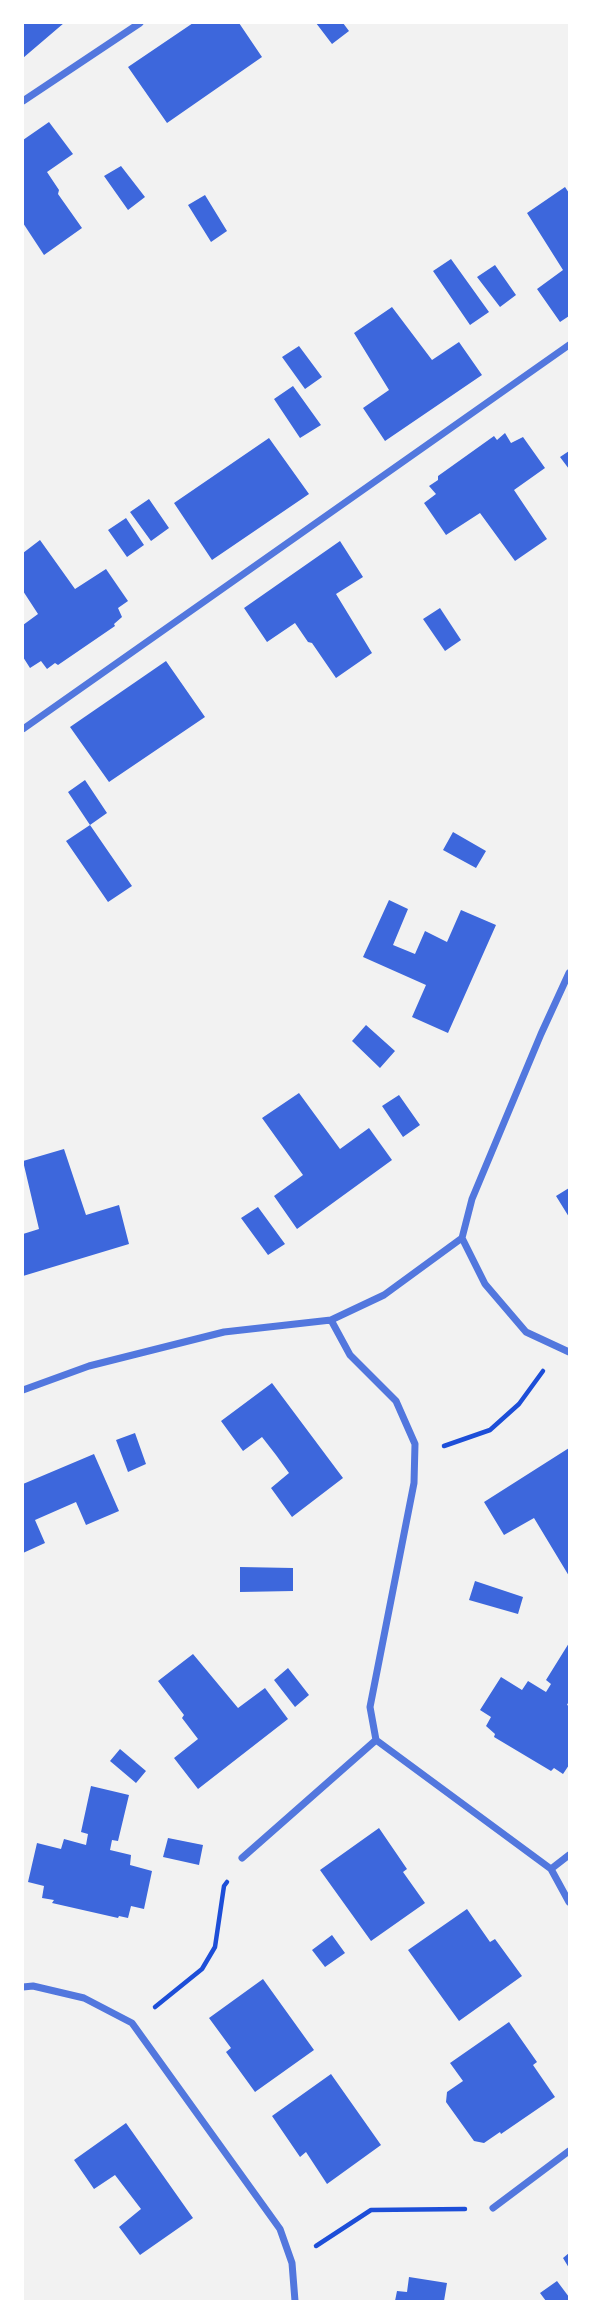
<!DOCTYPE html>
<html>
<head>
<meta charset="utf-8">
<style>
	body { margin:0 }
	#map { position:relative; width:592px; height:2324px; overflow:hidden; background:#f2f2f2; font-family:Cabin,sans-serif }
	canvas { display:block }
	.frame { position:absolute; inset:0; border:24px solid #fff; pointer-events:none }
</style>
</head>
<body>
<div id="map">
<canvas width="592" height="2324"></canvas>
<div class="frame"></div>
</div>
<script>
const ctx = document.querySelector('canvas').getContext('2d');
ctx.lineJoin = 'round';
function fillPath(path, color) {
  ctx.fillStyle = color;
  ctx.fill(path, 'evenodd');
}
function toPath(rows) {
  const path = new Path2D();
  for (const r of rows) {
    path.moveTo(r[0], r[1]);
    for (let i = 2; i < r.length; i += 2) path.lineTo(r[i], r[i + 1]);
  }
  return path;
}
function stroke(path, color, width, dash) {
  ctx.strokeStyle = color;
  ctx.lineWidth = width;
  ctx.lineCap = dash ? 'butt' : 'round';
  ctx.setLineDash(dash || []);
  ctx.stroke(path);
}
const building = toPath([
	[23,23,64,23,23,58],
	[193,23,239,23,262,57,167,123,128,67],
	[316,23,343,23,349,31,332,44],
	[49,122,73,154,47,172,59,190,58,194,82,228,44,255,23,223,23,140],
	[121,166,145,197,128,210,104,176],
	[565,187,569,193,569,316,560,322,537,289,563,270,527,213],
	[205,195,227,231,211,242,188,205],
	[451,259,489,312,470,325,433,271],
	[495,265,516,295,500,307,477,277],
	[392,307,432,360,459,342,482,375,385,441,363,408,389,390,354,333],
	[299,346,322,377,305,389,282,357],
	[293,386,321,425,300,438,274,399],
	[505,433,511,443,523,437,545,468,514,490,547,539,515,561,480,513,446,535,424,503,436,494,429,486,438,480,438,476,494,436,497,440],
	[269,438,309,494,212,560,174,503],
	[569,451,569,469,560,457],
	[149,499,169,528,151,541,130,512],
	[126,518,144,545,127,557,108,530],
	[40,540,75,589,106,569,128,601,118,608,122,617,114,624,115,626,58,665,55,663,47,669,41,661,30,668,23,657,23,625,38,614,23,591,23,553],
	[340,541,363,577,336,594,372,653,336,678,312,643,308,642,295,623,267,642,244,608],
	[440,608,461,640,445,651,423,619],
	[166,661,205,717,109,782,70,727],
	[85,780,107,813,90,825,68,792],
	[90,825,132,886,108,902,66,841],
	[453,832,486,851,476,868,443,850],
	[389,900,408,909,393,945,415,954,425,931,447,942,461,910,496,925,448,1033,412,1017,426,985,363,957],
	[366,1025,395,1051,380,1068,352,1041],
	[299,1093,340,1149,369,1128,392,1160,297,1229,274,1196,303,1175,262,1118],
	[399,1095,420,1125,403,1137,382,1106],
	[64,1149,86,1215,119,1205,129,1244,23,1276,23,1234,39,1229,23,1161],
	[569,1188,569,1217,556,1196],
	[258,1207,285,1244,268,1255,241,1218],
	[272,1383,343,1478,292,1517,271,1488,289,1473,276,1455,262,1437,243,1451,221,1421],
	[135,1433,146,1464,128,1472,116,1440],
	[569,1448,569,1576,534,1518,504,1535,484,1502],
	[94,1454,119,1511,86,1525,76,1502,35,1520,45,1543,23,1553,23,1484],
	[240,1567,293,1568,293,1591,240,1592],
	[475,1581,523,1597,518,1614,469,1600],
	[569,1643,569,1701,567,1705,569,1706,569,1765,563,1774,554,1768,551,1771,494,1737,495,1734,486,1726,491,1717,480,1710,501,1677,522,1690,528,1681,546,1692,551,1684,546,1680],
	[193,1654,238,1708,265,1688,288,1719,198,1789,174,1758,198,1739,182,1718,184,1715,158,1681],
	[288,1668,309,1695,295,1707,274,1680],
	[120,1749,146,1771,136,1783,110,1761],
	[91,1786,129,1795,118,1841,112,1840,110,1850,131,1855,130,1865,152,1871,144,1909,131,1906,128,1918,119,1916,118,1918,52,1903,54,1900,42,1898,44,1886,28,1882,37,1843,61,1849,64,1839,86,1845,88,1834,81,1832],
	[379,1828,407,1869,403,1872,425,1903,371,1941,320,1870],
	[168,1838,203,1845,199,1865,163,1857],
	[467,1909,490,1942,495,1939,522,1976,459,2021,408,1950],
	[332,1935,345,1953,325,1967,312,1950],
	[263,1979,314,2050,255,2092,226,2052,231,2048,209,2018],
	[509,2022,537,2062,533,2065,555,2097,501,2134,500,2132,484,2143,474,2141,446,2102,447,2092,463,2081,450,2063],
	[331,2074,381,2145,327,2184,306,2152,300,2157,272,2116],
	[126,2123,193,2218,140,2255,119,2227,141,2209,115,2175,94,2189,74,2160],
	[569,2253,569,2268,563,2258],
	[409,2277,447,2283,444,2301,395,2301,397,2291,407,2292],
	[557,2281,569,2297,569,2301,546,2301,540,2293]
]);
const path = toPath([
	[444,1446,490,1430,519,1404,543,1371],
	[155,2007,202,1969,215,1947,224,1886,227,1882],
	[316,2246,371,2210,465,2209]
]);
const minor = toPath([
	[23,101,140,23],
	[23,729,569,345],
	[462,1238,472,1199,541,1034,569,973],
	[331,1320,350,1355,396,1401,415,1444,414,1483,370,1707,376,1740],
	[23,1390,89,1366,224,1332,331,1320,384,1295,462,1238,485,1284,526,1332,569,1352],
	[242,1858,376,1740,551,1869,569,1902],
	[551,1869,569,1855],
	[23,1987,33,1986,84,1998,132,2023,280,2229,292,2263,295,2301],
	[493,2208,569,2151]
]);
fillPath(building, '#3d67dc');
stroke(path, '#1d4ed8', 4.5);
stroke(minor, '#5277de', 7);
</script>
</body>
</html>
